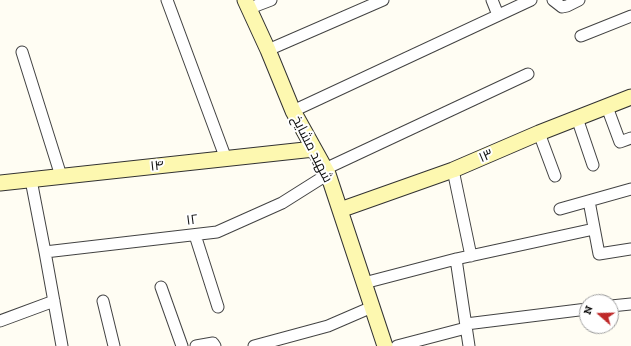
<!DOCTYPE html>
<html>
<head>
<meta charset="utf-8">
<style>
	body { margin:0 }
	#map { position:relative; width:631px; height:346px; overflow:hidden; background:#fffdf3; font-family:"Zilla Slab",serif }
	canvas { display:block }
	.north { position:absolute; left:579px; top:294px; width:40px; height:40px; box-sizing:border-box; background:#fff; border:1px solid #9f9f9f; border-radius:50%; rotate:290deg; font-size:11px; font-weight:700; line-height:16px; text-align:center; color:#101010 }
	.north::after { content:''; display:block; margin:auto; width:14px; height:18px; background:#bf2929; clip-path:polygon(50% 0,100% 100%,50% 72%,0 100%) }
</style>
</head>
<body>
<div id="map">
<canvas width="631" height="346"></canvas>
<div class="north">N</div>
</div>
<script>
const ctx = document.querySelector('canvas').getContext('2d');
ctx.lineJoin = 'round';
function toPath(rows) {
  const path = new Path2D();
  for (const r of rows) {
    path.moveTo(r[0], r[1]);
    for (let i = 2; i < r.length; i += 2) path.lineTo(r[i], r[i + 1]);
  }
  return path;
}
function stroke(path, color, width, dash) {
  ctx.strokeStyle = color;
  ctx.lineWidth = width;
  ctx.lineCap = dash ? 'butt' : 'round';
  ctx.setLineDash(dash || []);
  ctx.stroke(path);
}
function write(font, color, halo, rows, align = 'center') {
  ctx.font = font + ' "Zilla Slab",Cairo,serif';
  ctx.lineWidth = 4;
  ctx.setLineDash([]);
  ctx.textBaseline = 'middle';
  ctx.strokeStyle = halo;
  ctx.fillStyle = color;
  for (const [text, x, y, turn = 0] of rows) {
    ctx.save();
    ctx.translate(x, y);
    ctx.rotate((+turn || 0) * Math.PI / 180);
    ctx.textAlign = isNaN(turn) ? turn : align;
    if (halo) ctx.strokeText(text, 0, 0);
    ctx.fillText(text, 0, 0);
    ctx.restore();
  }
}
const street = toPath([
	[167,0,226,159],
	[492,0,498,15],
	[553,0,562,7,567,6,579,0],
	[250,8,271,0],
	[581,36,631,16],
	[268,50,383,0],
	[22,52,61,176],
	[607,107,620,142,631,138],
	[293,111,531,0],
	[577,118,593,165],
	[539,133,555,176],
	[325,169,528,74],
	[453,170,471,256],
	[31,180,45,252,62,346],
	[589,201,599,254,631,249],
	[560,209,631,189],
	[195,235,218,307],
	[45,252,217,232,282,203,328,174],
	[456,259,469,346],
	[364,283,456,259,594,229],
	[161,287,182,346],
	[103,301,114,346],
	[611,306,631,304],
	[0,321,54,301],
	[466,324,587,309],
	[196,346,213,343,215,346],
	[254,346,328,326,372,307],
	[397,346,466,328]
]);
const secondary = toPath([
	[245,0,268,50,293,111,328,174,385,346],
	[0,183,314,149],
	[340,210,453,170,539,133,631,97]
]);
const streetNames = [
	["شهید مشایخ",312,149,63],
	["۱۳",486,156,-23],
	["۱۴",157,166,-6],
	["۱۲",192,220,-7]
];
stroke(street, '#434343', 13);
stroke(secondary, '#323232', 17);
stroke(street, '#fff', 11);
stroke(secondary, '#fdf8b0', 15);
write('14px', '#101010', '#fff', streetNames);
</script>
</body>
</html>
